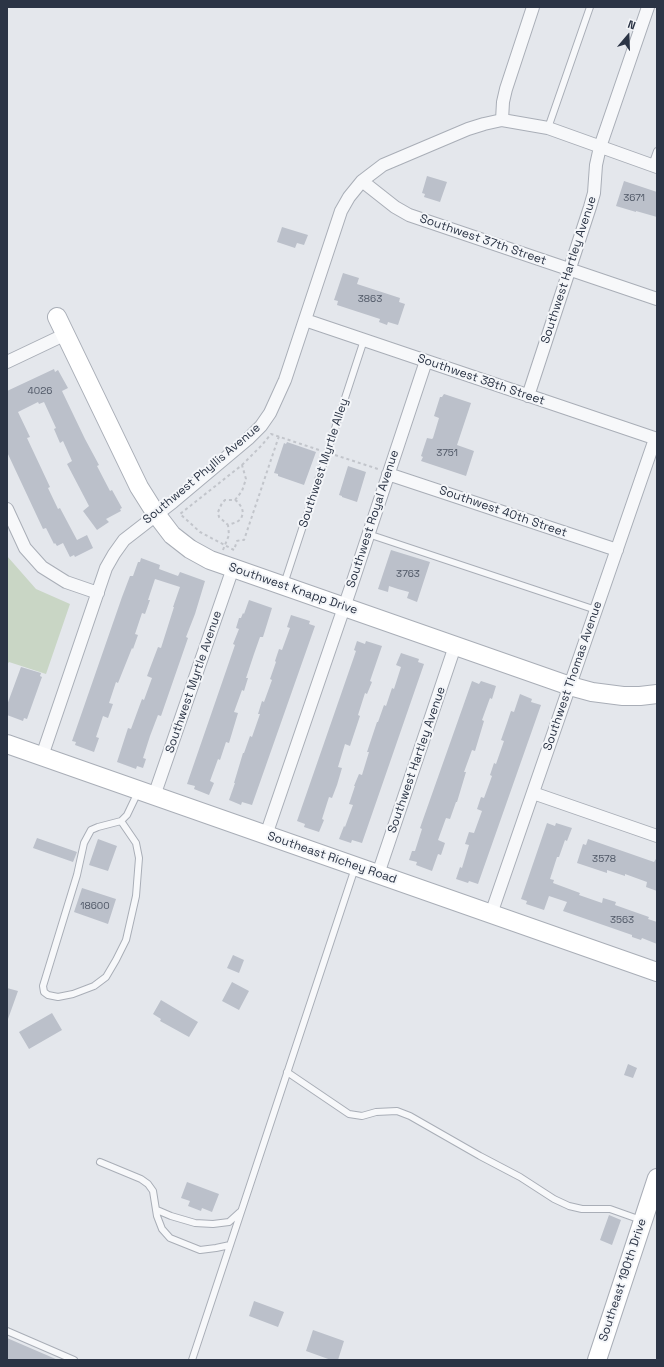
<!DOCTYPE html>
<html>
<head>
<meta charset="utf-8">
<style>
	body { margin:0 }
	#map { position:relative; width:664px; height:1367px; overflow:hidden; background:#e4e7ec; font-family:"Space Grotesk",sans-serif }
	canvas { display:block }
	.frame { position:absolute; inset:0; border:8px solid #2b3445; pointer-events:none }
	.north { position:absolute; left:608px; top:16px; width:40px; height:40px; -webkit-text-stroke:3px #f4f6f9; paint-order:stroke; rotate:19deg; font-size:11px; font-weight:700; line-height:16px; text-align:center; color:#2b3445 }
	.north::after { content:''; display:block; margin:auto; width:14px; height:18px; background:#2b3445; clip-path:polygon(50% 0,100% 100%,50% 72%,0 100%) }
</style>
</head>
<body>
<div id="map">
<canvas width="664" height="1367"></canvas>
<div class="frame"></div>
<div class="north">N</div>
</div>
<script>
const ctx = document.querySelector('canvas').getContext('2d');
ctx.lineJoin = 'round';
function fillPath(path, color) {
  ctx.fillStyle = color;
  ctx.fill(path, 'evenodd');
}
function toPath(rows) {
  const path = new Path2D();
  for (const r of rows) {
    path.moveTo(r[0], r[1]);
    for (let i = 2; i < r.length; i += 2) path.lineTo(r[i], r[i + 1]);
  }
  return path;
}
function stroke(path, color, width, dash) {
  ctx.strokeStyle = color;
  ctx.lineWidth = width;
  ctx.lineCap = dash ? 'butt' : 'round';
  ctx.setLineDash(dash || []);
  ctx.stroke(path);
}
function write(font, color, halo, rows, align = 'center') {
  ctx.font = font + ' "Space Grotesk",sans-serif';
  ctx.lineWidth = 4;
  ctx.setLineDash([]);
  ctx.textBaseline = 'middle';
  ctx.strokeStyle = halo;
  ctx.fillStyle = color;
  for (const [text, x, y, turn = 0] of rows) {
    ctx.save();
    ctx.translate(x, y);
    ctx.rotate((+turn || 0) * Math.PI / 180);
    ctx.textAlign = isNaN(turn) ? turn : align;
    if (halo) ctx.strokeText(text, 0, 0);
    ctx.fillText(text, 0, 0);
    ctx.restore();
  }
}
const green = toPath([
	[7,556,36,589,70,604,46,674,9,662,7,665]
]);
const building = toPath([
	[427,176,447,182,440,202,424,197,425,194,422,193],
	[624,181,657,192,657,217,636,211,636,212,616,206],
	[282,227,308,235,304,245,297,243,295,248,277,242],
	[343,273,359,278,357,284,400,298,399,302,405,304,398,325,388,322,387,325,379,322,380,319,337,305,338,301,334,300],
	[54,369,55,372,58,370,68,388,62,391,85,439,99,465,97,466,110,491,112,490,122,508,120,509,121,511,106,519,109,522,97,530,83,511,89,506,67,464,72,461,63,441,60,443,54,429,56,428,44,402,39,404,38,402,18,412,30,437,27,438,50,487,48,488,58,509,60,508,77,540,87,535,93,548,75,557,74,555,70,557,63,543,57,546,55,543,54,544,46,528,43,529,7,452,7,391],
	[444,394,471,403,457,445,474,451,466,476,421,461,423,457,421,456,427,438,432,439,433,438,439,418,434,416,440,397,442,397],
	[287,442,316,452,304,485,278,476,278,474,274,473,284,443,286,444],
	[348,466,366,472,357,502,342,497,342,496,339,495],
	[391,550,430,562,417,602,407,598,409,592,398,589,389,586,388,592,378,589],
	[141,558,160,565,159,569,178,576,180,572,205,581,195,614,186,637,188,638,161,716,158,715,150,736,143,758,146,759,143,768,137,766,136,769,117,762,128,728,131,729,142,699,144,700,152,678,147,676,158,647,161,648,174,607,173,607,180,587,155,579,148,600,150,600,145,614,142,613,135,634,138,635,133,649,132,648,118,683,116,682,109,703,113,704,108,718,103,716,96,737,99,738,94,752,75,745,76,742,72,741,122,597,130,576,133,576,138,562,140,562],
	[249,600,272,608,263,637,260,637,254,654,246,678,248,678,244,691,242,690,234,712,238,713,229,743,226,742,220,760,218,759,210,781,214,783,209,795,194,789,195,786,187,784,235,645,233,644,239,629,236,628,239,618,241,618,243,613,244,614],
	[291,615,310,621,309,624,315,626,252,805,242,802,241,805,229,800,235,783,234,783,243,753,244,753,250,736,252,737,260,714,258,714,262,701,264,702,272,680,270,679,276,662,275,661,279,649,282,650,290,628,287,627],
	[357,641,365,644,366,641,382,646,370,681,372,682,367,694,365,693,358,715,360,716,350,746,345,744,338,767,342,768,337,785,332,798,329,797,322,819,324,820,319,832,304,827,305,824,297,821,356,651,354,650],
	[401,653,419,659,418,662,424,664,362,843,352,840,351,843,339,839,344,826,345,827,353,805,349,804,355,786,354,786,359,774,362,775,369,752,367,752,377,722,378,722,384,705,386,706,392,688,394,689,401,667,396,665],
	[21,667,41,673,40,676,42,677,27,719,24,718,23,721,7,715,7,705],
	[472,681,479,684,481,681,496,686,492,699,490,698,482,720,484,721,475,751,472,750,464,772,466,772,457,802,456,802,450,819,446,818,438,840,445,843,441,855,438,854,432,871,416,865,417,862,409,860,412,851,415,851,422,829,420,828],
	[520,694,532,699,531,702,541,705,478,884,469,881,468,883,456,879,460,867,462,868,469,845,465,844,469,832,474,833,482,811,477,809,481,797,484,798,492,776,490,775,494,763,496,764,504,741,501,740,507,723,511,711,514,712],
	[547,823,555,826,556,823,572,828,567,841,565,840,559,857,557,857,550,879,554,880,553,883,580,893,579,895,602,903,603,898,616,902,615,905,649,917,648,919,657,922,657,944,642,938,641,940,632,937,632,935,563,911,567,902,549,896,544,910,526,904,527,901,521,899],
	[37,838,77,852,73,862,33,848],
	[98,839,117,846,108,871,89,865],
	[588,839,654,862,656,859,657,859,657,891,646,887,647,882,625,874,625,876,607,870,607,873,577,863,583,844,586,845],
	[82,888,116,899,108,924,74,912],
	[233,955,244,960,239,973,227,968],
	[232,982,249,991,239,1010,222,1001],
	[7,988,18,991,8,1019,7,1018],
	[161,1000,198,1022,189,1037,160,1021,161,1019,153,1014],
	[52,1013,62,1030,29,1049,19,1032],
	[628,1064,637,1068,633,1078,624,1075],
	[187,1182,219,1194,212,1212,202,1208,201,1211,188,1206,190,1201,181,1198],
	[609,1215,621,1220,612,1245,600,1240],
	[254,1301,284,1312,278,1327,249,1316],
	[313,1330,344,1341,338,1360,331,1360,306,1351],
	[7,1338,58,1360,7,1360]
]);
const path = toPath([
	[335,455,378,469],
	[242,465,262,445,271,434,319,450],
	[235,500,242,491,246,479,242,465,180,514,200,532,234,550,237,541,241,540,244,540,279,436],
	[223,550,229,535,228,525,237,522,241,519,243,513,242,508,238,502,235,500,225,500,222,503,218,512,219,517,228,525]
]);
const lane = toPath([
	[548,128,590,7],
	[652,165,657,151],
	[368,534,596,610],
	[284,584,364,340],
	[121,821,136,843,139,858,136,896,126,940,116,960,106,977,94,986,73,994,58,997,48,995,44,992,43,986,77,875,84,843,91,830,98,827,121,821,127,815,138,792],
	[287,1072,349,1114,362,1116,376,1112,397,1111,410,1116,480,1156,520,1177,554,1199,569,1206,582,1209,610,1209,641,1220],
	[100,1162,141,1179,148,1184,153,1191,157,1216,162,1229,170,1238,200,1250,216,1248,230,1245],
	[157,1210,171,1216,195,1223,213,1224,229,1222,240,1212],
	[7,1331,74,1360],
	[192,1360,355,868]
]);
const street = toPath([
	[502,120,503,102,506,89,533,7],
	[362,181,395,207,409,215,657,299],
	[305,320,657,439],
	[7,362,66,334],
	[528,396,590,207,594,193,596,165,600,147,648,7],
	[388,474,617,550],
	[7,509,25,548,42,567,66,582,98,593],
	[42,756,106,568,114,554,124,540,173,502,248,439,261,426,270,413,285,380,341,211,349,197,362,181,383,165,468,129,484,124,502,120,548,128,657,167],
	[533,793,657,836],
	[154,796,233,568],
	[266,835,351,587,426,361],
	[378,874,455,646],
	[491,914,655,439]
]);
const secondary = toPath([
	[57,317,139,487,156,514,172,535,190,549,210,560,233,568,570,686,592,692,623,696,640,696,657,694],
	[7,744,657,972],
	[597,1360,657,1178]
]);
const numberNames = [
	["3671",634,198],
	["3863",370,299],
	["4026",40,391],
	["3751",447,453],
	["3763",408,574],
	["3578",604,859],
	["18600",95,906],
	["3563",622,920]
];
const streetNames = [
	["Southwest 37th Street",483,240,19],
	["Southwest Hartley Avenue",569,270,-72],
	["Southwest 38th Street",481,380,19],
	["Southwest Myrtle Alley",324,463,-72],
	["Southwest Phyllis Avenue",202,474,-40],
	["Southwest 40th Street",503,512,19],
	["Southwest Royal Avenue",373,519,-72],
	["Southwest Knapp Drive",293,589,19],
	["Southwest Thomas Avenue",573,676,-71],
	["Southwest Myrtle Avenue",194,682,-71],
	["Southwest Hartley Avenue",417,760,-71],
	["Southeast Richey Road",332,858,19],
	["Southeast 190th Drive",623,1280,-72]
];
fillPath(green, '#c9d6c5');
fillPath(building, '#bbc0ca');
stroke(lane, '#a9aeb7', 8);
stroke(street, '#a9aeb7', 14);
stroke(secondary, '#a9aeb7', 20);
stroke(path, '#c2c5cb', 2, [3, 3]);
stroke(lane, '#f7f8fa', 6);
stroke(street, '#f7f8fa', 12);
stroke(secondary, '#fff', 18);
write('10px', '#4f5766', null, numberNames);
write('12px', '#2b3445', '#f4f6f9', streetNames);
</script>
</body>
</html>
